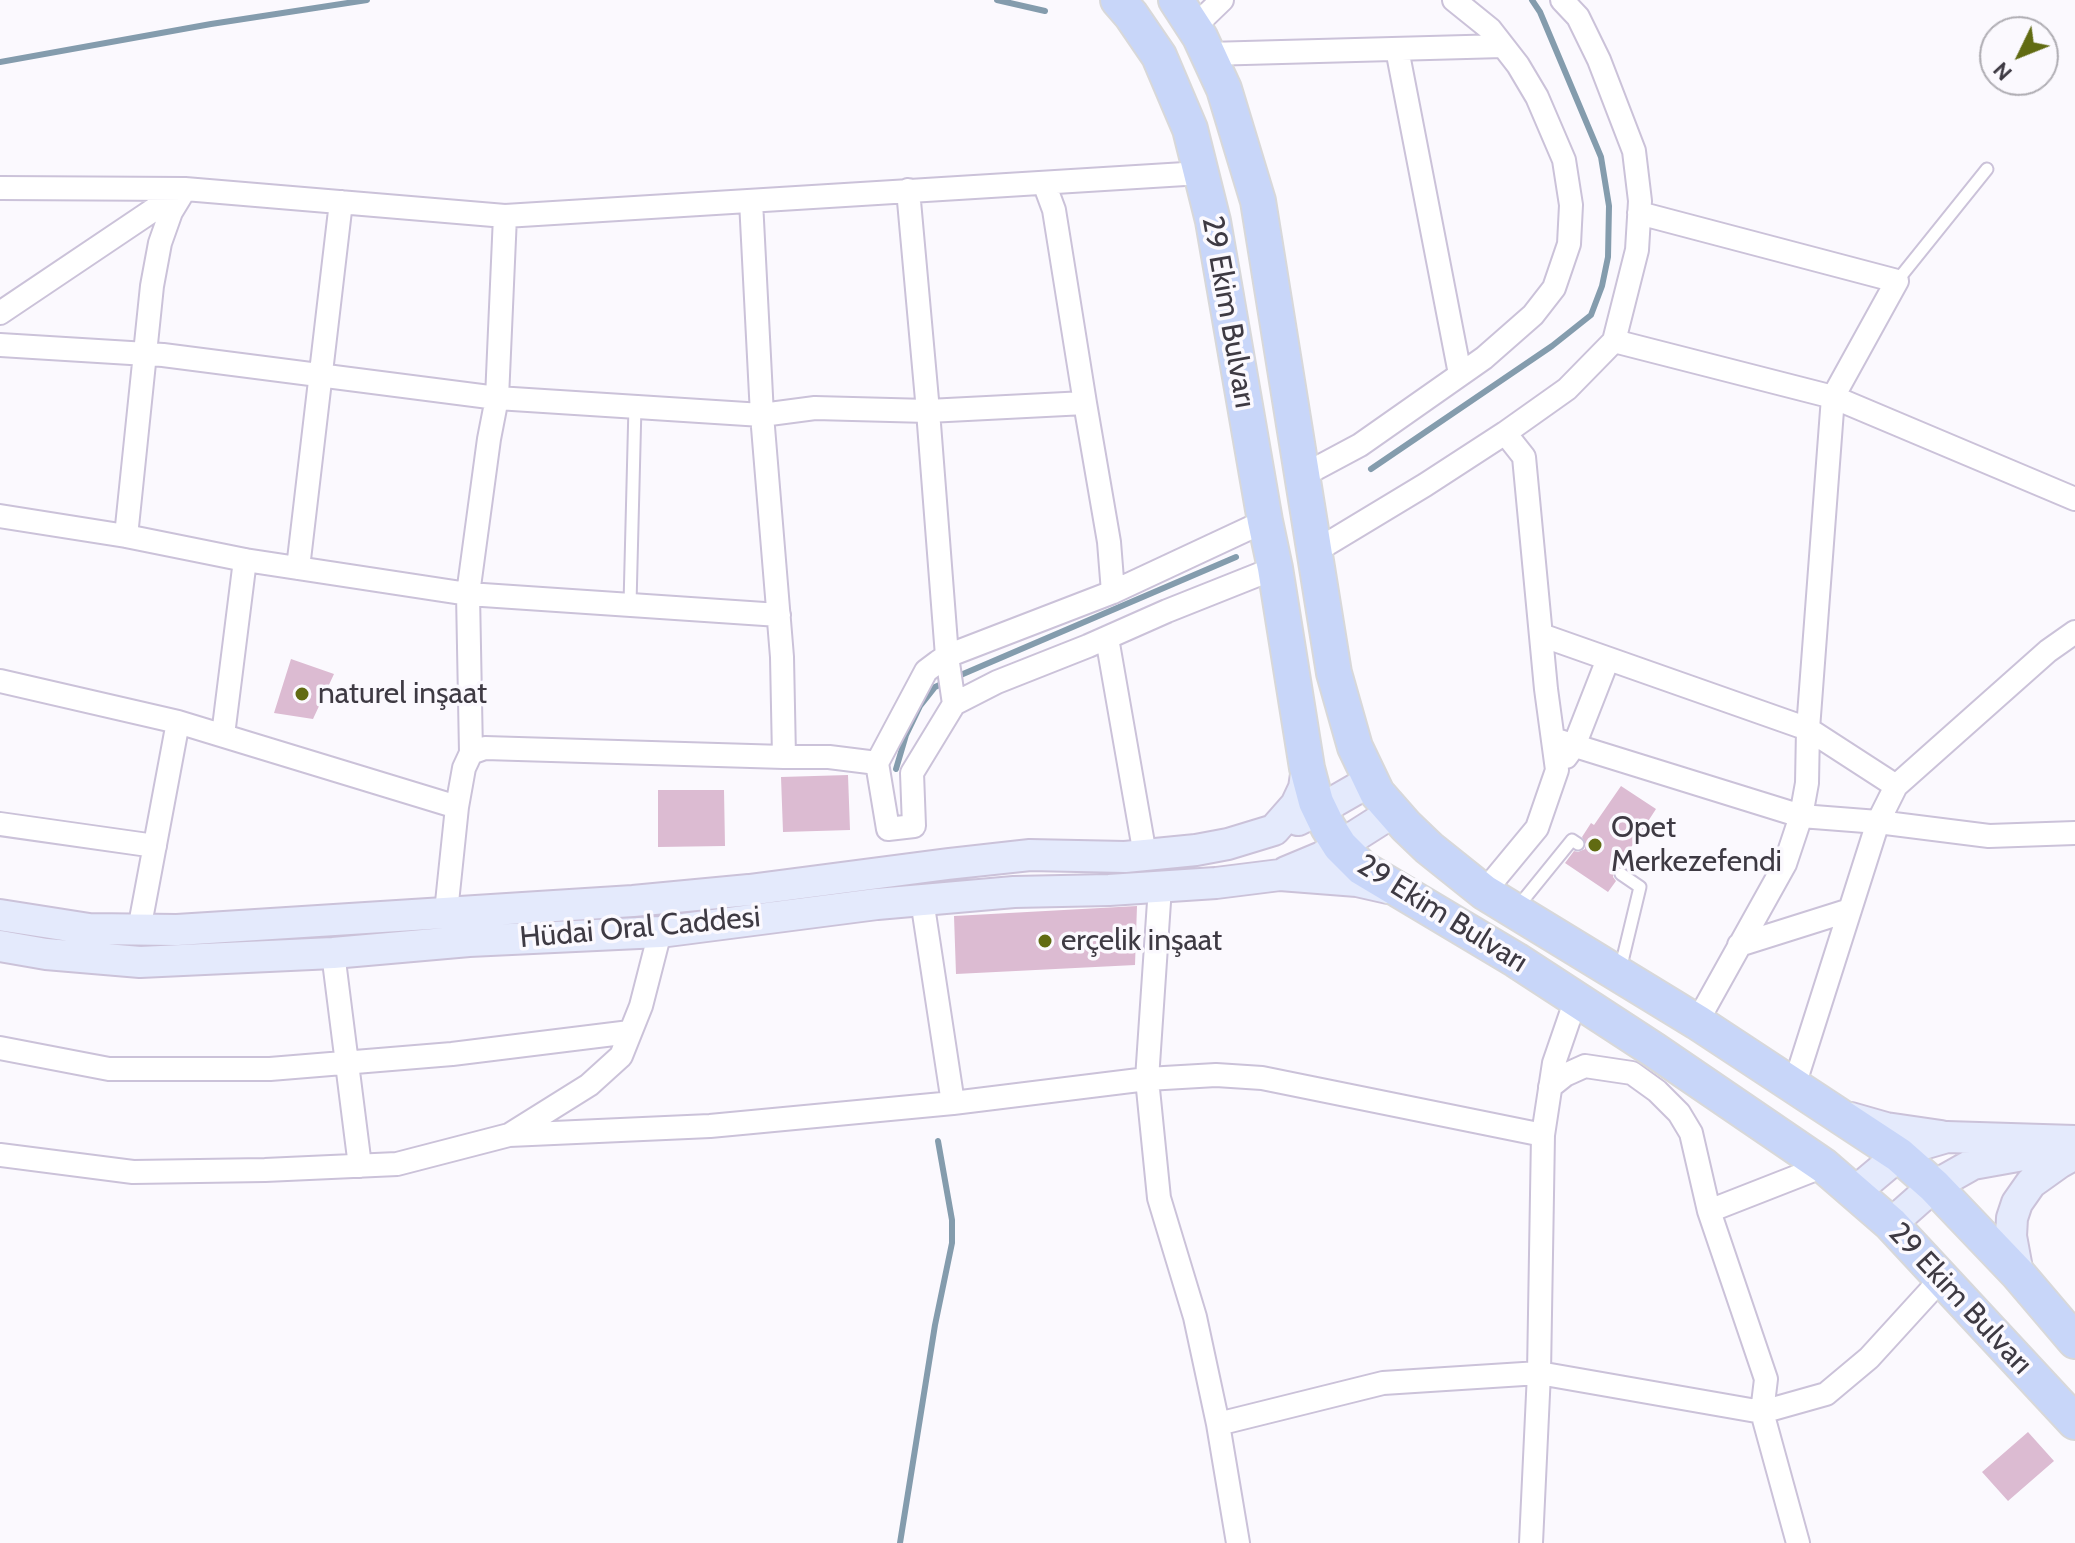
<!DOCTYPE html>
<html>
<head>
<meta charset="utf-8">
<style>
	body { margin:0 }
	#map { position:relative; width:2075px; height:1543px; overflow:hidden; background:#fbf9fe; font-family:Cabin,sans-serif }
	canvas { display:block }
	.north { position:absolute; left:1979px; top:16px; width:80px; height:80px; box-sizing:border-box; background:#fbf9fe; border:2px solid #afadb3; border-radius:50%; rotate:227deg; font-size:22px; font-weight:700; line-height:32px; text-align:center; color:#3e3a43 }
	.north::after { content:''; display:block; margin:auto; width:28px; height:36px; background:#616b12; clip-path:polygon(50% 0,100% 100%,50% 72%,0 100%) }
</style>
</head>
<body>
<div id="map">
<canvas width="2075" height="1543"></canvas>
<div class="north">N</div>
</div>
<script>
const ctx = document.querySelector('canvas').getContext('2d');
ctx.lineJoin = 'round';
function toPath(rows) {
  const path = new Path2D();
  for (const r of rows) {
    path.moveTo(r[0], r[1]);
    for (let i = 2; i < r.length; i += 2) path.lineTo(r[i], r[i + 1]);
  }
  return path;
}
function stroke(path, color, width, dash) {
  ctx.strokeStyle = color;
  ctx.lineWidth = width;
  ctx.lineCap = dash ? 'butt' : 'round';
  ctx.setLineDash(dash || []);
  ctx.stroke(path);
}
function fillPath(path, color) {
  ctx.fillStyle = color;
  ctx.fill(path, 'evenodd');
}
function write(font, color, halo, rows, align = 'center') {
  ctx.font = font + ' Cabin,sans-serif';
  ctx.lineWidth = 7;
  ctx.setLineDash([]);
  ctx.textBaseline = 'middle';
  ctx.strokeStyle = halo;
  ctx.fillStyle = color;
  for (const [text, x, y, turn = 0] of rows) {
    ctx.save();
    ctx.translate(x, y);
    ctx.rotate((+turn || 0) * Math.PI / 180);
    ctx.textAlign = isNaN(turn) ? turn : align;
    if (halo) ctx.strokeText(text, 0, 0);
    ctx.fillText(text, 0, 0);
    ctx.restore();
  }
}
const stream = toPath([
	[997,0,1045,11],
	[0,62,211,24,367,0],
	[1371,469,1552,346,1591,315,1602,286,1608,257,1609,206,1601,157,1540,12,1532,0],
	[956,677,1236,557],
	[896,769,906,735,920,706,935,687,946,682],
	[900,1543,935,1325,952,1243,952,1220,938,1141]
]);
const building = toPath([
	[291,659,334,674,313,719,274,713],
	[848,775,850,830,783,832,781,777],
	[1621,786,1656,809,1630,849,1635,853,1625,867,1618,866,1614,870,1613,877,1616,881,1608,892,1565,863,1574,851,1578,852,1585,849,1586,844,1582,837,1591,823,1594,825],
	[658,790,724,790,725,846,658,847],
	[1137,906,1135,965,956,974,954,916],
	[2028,1432,2054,1461,2008,1501,1982,1472]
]);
const lane = toPath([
	[1897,281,1987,169],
	[630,604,635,406],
	[1516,909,1572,840,1578,844],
	[1620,970,1640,887,1621,874]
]);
const street = toPath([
	[1194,27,1222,0],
	[1397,49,1460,374],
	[1208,54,1503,46],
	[1044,183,1054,210,1085,403],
	[0,188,185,189],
	[908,190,928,411,947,656,954,704],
	[1639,213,1897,281,1833,397,1808,729,1807,783,1801,816,1785,864,1697,1022],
	[0,313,180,192],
	[1614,341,1833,397,2075,499],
	[0,345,163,355,497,398,505,216,1201,173],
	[1302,476,1360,445,1484,358,1533,315,1554,288,1569,244,1571,205,1564,160,1537,97,1518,65,1490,29,1454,0],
	[0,516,126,536,245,560,468,594,779,615],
	[126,536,152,286,160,243,171,212,185,189,505,216],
	[1314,552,1425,485,1505,433,1567,389,1614,341,1637,250,1640,201,1634,151,1599,60,1578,17,1562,0],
	[298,568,341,202],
	[1541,635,1808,729,1896,786],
	[1107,638,1145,855],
	[0,681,178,722,457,807],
	[223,735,245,560],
	[1553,739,1801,816,1878,822,1989,836,2075,833],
	[471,753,468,594,489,439,497,398,762,415,751,201],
	[784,757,829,757,877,763,926,671,938,662,947,656,1113,592,1265,521],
	[1566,757,1574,746,1608,659],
	[877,763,888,829,914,826,912,773,954,704,997,682,1088,646,1167,611,1275,568],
	[0,824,155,846],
	[1160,887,1147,1079,1159,1198,1195,1317,1218,1424,1238,1543],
	[1484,892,1537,828,1557,770,1546,689,1524,457,1505,433],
	[922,900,953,1103],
	[446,912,457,807,464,768,471,753,485,748,784,757,782,657,762,415,815,408,928,411,1085,403,1109,542,1113,592],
	[139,930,178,722],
	[1739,945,1850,910],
	[333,953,360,1166],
	[0,1048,109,1069,270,1069,452,1054,630,1032],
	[1794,1086,1878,822,1896,786,2048,651,2075,632],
	[1550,1087,1565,1075,1585,1066,1632,1073,1657,1091,1679,1113,1691,1133,1709,1211,1766,1379,1762,1412,1798,1543],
	[509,1135,710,1126,953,1103,1147,1079,1216,1075,1262,1078,1543,1135],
	[0,1155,133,1172,265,1170,397,1164,509,1135,589,1085,621,1056,641,1006,660,932],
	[1709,1211,1824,1166],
	[1218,1424,1383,1383,1539,1373,1762,1412,1826,1394,1869,1358,1942,1278],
	[1531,1543,1539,1373,1543,1135,1554,1063,1576,999]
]);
const secondary = toPath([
	[1298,820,1330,804,1370,781],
	[1286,872,1322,857,1393,812],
	[0,915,89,929,177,930,633,901,749,890,948,864,1030,855,1125,857,1196,850,1228,844,1274,830,1296,805,1304,788,1307,768],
	[0,946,46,954,140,962,333,953,469,941,660,932,877,904,1014,892,1109,890,1216,883,1280,875,1357,881,1388,888],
	[1851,1118,1886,1128,1941,1136],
	[1855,1192,1899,1155,1923,1144,1947,1137,2075,1141],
	[1891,1224,1934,1186,1973,1164,2040,1152],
	[2018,1274,2011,1236,2012,1218,2017,1203,2031,1183,2059,1163,2075,1154]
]);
const primary = toPath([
	[1118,0,1131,15,1159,56,1190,129,1213,221,1265,521,1275,568,1307,768,1316,802,1328,827,1340,846,1362,868,1516,960,1654,1050,1824,1166,1891,1224,2075,1422],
	[1176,0,1200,37,1224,89,1258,201,1334,673,1355,747,1377,793,1406,826,1429,848,1484,892,1697,1022,1899,1155,1934,1186,2018,1274,2075,1341]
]);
const markers = [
	[302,694,8,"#616b12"],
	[1595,845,8,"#616b12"],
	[1045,941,8,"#616b12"]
];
const streetNames = [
	["29 Ekim Bulvarı",1228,312,80],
	["29 Ekim Bulvarı",1442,914,32],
	["Hüdai Oral Caddesi",640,928,-5],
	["29 Ekim Bulvarı",1960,1299,47]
];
const poiNames = [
	["naturel inşaat",318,694],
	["Opet",1611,828],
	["Merkezefendi",1611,862],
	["erçelik inşaat",1061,941]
];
stroke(stream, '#849cad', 6);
fillPath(building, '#dcbbd2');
stroke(lane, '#cbc2d9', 15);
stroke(street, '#cbc2d9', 26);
stroke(secondary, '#cbc2d9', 34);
stroke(primary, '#d8d8d9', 38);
stroke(lane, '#fff', 11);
stroke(street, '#fff', 22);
stroke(secondary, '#e4eafc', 30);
stroke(primary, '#c8d6f9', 34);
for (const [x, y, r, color] of markers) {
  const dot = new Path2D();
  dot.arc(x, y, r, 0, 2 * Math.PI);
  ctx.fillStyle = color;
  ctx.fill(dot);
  stroke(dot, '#fbf9fe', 3);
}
write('30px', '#3e3a43', '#fbf9fe', streetNames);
write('30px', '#3e3a43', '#fbf9fe', poiNames, 'left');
</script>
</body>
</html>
